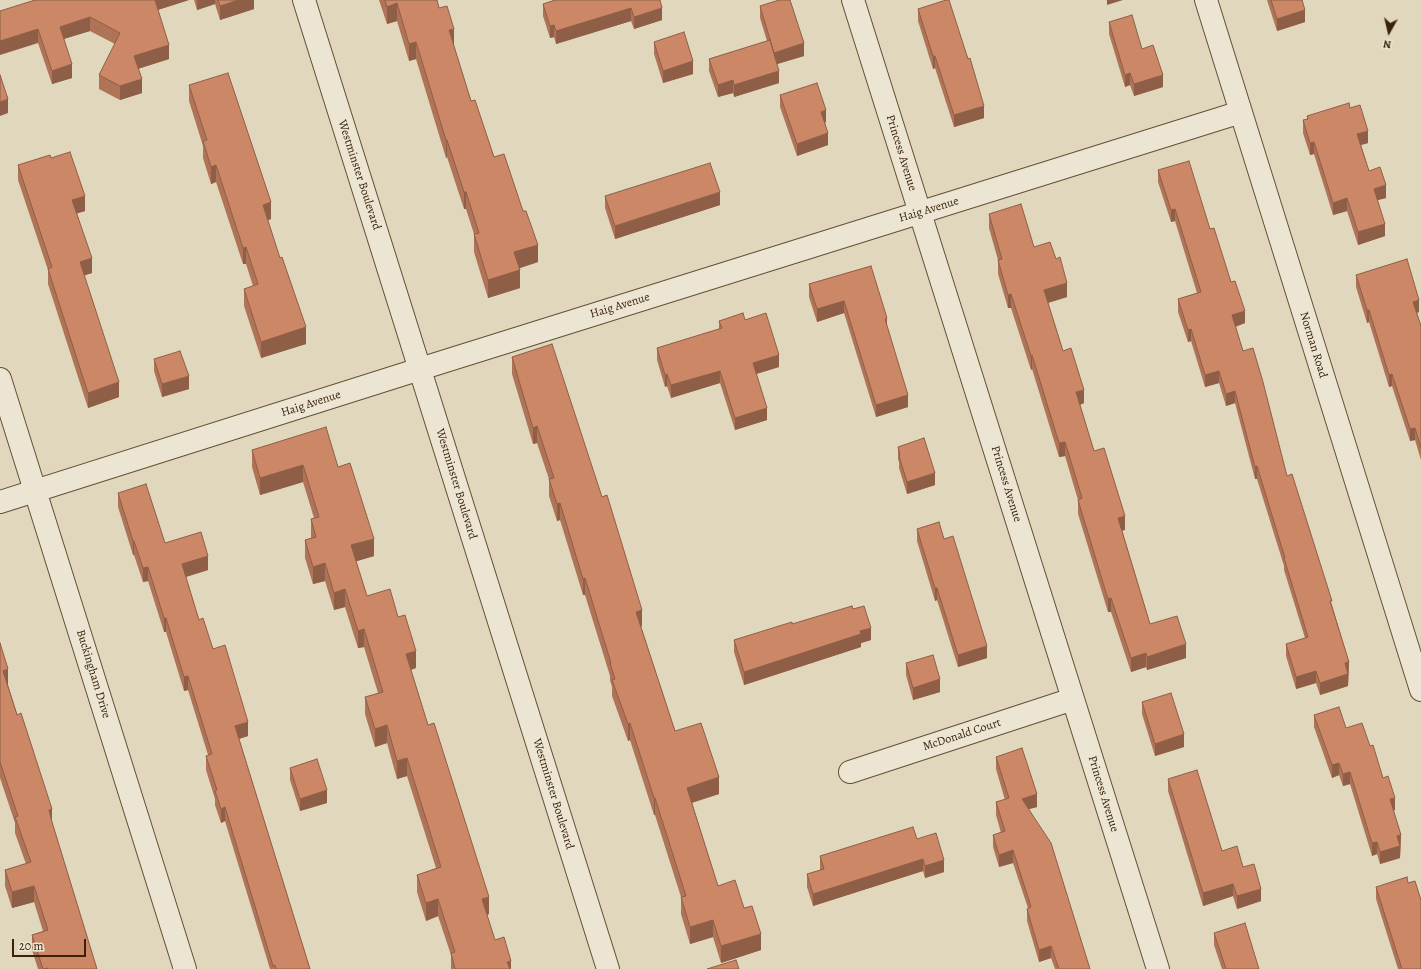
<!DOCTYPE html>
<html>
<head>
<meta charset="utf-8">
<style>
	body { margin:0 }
	#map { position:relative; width:1421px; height:969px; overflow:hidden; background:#e1d7bd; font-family:Alegreya,serif }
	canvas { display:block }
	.north { position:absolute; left:1369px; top:12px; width:40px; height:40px; -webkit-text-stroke:3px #ece5d4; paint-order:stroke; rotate:188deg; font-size:11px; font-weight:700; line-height:16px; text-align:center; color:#392207 }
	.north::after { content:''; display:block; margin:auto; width:14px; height:18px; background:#392207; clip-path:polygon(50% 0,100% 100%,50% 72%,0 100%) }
	.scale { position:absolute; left:12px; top:939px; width:74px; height:18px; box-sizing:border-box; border:2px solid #392207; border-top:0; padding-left:5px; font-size:12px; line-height:14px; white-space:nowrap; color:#392207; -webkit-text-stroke:3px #ece5d4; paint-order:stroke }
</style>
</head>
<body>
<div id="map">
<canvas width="1421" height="969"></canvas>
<div class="north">N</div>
<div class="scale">20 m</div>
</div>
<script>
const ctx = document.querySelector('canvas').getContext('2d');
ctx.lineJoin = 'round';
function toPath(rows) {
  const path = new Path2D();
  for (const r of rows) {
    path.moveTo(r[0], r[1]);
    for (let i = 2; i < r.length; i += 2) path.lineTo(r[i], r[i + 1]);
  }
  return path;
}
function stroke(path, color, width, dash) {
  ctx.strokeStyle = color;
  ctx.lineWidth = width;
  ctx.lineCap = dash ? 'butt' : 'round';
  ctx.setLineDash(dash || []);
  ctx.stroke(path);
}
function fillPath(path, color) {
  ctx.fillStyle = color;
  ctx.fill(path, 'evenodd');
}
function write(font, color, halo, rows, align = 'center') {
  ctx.font = font + ' Alegreya,serif';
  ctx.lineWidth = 3;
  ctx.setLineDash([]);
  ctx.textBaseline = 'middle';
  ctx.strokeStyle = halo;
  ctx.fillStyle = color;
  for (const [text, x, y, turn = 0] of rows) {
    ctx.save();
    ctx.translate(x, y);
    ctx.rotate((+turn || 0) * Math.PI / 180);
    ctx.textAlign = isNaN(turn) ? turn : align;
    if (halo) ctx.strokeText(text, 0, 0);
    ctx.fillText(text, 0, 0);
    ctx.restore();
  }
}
const minor = toPath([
	[304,0,608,969],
	[853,0,1158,969],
	[1206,0,1421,690],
	[0,379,185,969],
	[0,502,420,369,1241,112],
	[850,772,1073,699]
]);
const wall = toPath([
	[189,0,158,10,169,59,138,69,142,93,120,100,99,89,99,75,115,44,90,31,64,39,72,78,52,84,38,43,0,11],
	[194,0,254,0,254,9,220,20,215,4,197,10],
	[379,0,437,0,439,8,454,46,471,101,538,262,520,268,520,288,488,298,474,252,474,234,466,209,464,209,447,157,446,158,416,59,409,61,397,21,387,24],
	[660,0,662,20,634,29,631,21,556,44,554,37,550,38,543,16,543,4],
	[1267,0,1302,0,1305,22,1277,31],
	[760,6,804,56,777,64,779,83,734,97,733,93,718,97,709,71,709,59,767,41,760,18],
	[918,9,984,118,954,127,935,68,933,69,918,21],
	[1109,22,1142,49,1163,87,1134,96,1130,85,1125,87,1109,34],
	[654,42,693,74,663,83,654,54],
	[189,85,271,219,267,220,306,344,261,358,244,306,244,289,253,286,246,264,243,264,216,182,211,184,203,158,203,146,189,101],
	[780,95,826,122,825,123,828,145,797,156,780,107],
	[1350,108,1368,143,1361,145,1369,171,1386,198,1377,200,1385,236,1358,245,1347,211,1333,215,1314,154,1310,155,1303,133,1303,120,1307,119,1307,116],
	[51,158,85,211,77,213,92,273,84,275,119,397,88,408,48,284,48,270,18,180,18,165],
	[1158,170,1210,229,1231,282,1245,323,1235,327,1243,351,1287,476,1332,605,1349,662,1348,686,1320,695,1316,683,1296,689,1286,656,1286,644,1305,638,1284,570,1284,566,1257,479,1255,479,1235,403,1226,406,1219,383,1205,387,1191,341,1188,342,1178,312,1178,299,1197,293,1175,221,1171,222,1158,182],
	[605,196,720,205,615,239,605,208],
	[989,214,1034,247,1067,297,1048,303,1063,351,1084,403,1080,405,1094,451,1125,530,1122,530,1150,624,1186,658,1147,670,1146,667,1131,672,1111,612,1108,612,1078,514,1078,500,1065,456,1059,457,1032,369,1031,370,1011,308,1008,308,998,274,998,260,989,228],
	[871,266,908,407,876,417,844,313,817,322,809,297,809,284],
	[1356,275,1419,312,1417,313,1421,326,1421,460,1415,440,1410,441,1392,386,1389,387,1369,322,1367,323,1356,287],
	[745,320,779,367,756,374,767,420,735,430,720,383,671,398,667,386,665,387,657,360,657,348,719,329,719,321],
	[512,357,642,626,641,627,675,731,719,794,692,803,718,886,744,908,761,950,721,963,713,937,690,944,681,914,681,897,655,815,654,815,630,740,628,741,612,696,612,687,610,680,610,676,585,595,583,595,560,520,557,521,549,496,549,479,537,443,533,444,512,374],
	[154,359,189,389,162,397,154,371],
	[898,447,935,485,907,494,899,468,899,462,898,459],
	[252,450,338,467,374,556,356,561,367,596,416,668,411,670,428,725,489,914,487,915,495,940,511,969,451,969,451,955,438,916,426,921,417,892,417,875,436,868,407,776,397,779,387,743,375,747,365,714,365,697,378,693,364,647,358,648,345,607,334,610,325,581,313,584,305,558,305,540,311,538,311,519,314,518,303,482,260,495,252,467],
	[118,493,165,543,208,570,186,577,199,620,213,649,248,736,239,739,310,969,270,969,225,821,221,823,215,805,215,799,206,770,206,756,208,755,188,690,184,691,166,632,164,632,148,581,143,582,134,555,133,555,118,507],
	[917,529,944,539,987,658,958,667,937,600,935,601,917,541],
	[853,609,871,640,861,643,861,647,744,685,734,652,734,640],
	[0,643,8,685,52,824,97,969,38,969,32,950,32,935,43,931,34,902,12,908,5,886,5,870,26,864,15,833,15,823,0,778],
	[906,663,940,692,913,700,906,675],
	[1142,702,1184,747,1155,756,1142,714],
	[1314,715,1346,728,1370,746,1383,778,1395,810,1393,811,1401,835,1400,858,1380,864,1377,854,1372,856,1350,784,1343,786,1339,775,1332,778,1314,727],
	[996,757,1037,807,1029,809,1090,969,1055,969,1051,958,1039,962,1027,921,1027,909,1028,908,1013,863,999,867,993,847,993,835,1001,833,996,815,996,802,1005,800,996,769],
	[290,768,327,803,300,811,290,780],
	[1168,779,1222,851,1243,867,1261,901,1237,909,1233,896,1203,906,1168,791],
	[917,839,944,872,925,878,923,871,813,906,807,887,807,874,820,870,820,856],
	[1408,883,1421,969,1398,969,1376,899,1376,887],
	[1214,933,1259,969,1222,969,1214,945]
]);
const shadedWall = toPath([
	[154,0,189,0,154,11],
	[197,0,215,0,215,4,197,10],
	[239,0,254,0,254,9,220,20,220,6],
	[1107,0,1123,0,1107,5],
	[397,3,397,21,387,24,387,7],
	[631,8,631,21,556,44,556,31],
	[662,8,662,20,634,29,634,17],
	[1305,10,1305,22,1277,31,1277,19],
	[90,17,90,31,60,40,60,27],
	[554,25,554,37,550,38,550,26],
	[38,29,38,43,0,55,0,41],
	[454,29,454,46,449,30],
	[416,42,416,59,409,61,409,44],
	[804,43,804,56,774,65,774,53],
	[169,45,169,59,134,70,134,56],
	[933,56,935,56,935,68,933,69],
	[693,61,693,74,663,83,663,71],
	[72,64,72,78,52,84,52,71],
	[779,71,779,83,734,97,734,85],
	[1130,73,1130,85,1125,87,1125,75],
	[1163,75,1163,87,1134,96,1134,84],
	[142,79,142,93,120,100,120,86],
	[733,80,733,93,718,97,718,85],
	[8,99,8,113,0,116,0,102],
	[984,106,984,118,954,127,954,115],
	[826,110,826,122,821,124,821,112],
	[1368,131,1368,143,1357,146,1357,134],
	[828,133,828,145,797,156,797,144],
	[446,140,447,140,447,157,446,158],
	[1314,142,1314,154,1310,155,1310,143],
	[216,165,216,182,211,184,211,167],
	[1386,185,1386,198,1374,201,1374,189],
	[464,192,466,192,466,209,464,209],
	[720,192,720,205,615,239,615,226],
	[85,196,85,211,72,215,72,200],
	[1347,198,1347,211,1333,215,1333,203],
	[271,202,271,219,263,222,263,205],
	[1175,209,1175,221,1171,222,1171,210],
	[1385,224,1385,236,1358,245,1358,232],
	[538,245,538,262,514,270,514,252],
	[246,247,246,264,243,264,243,248],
	[92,258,92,273,80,277,80,262],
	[520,270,520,288,488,298,488,280],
	[1067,283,1067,297,1044,304,1044,290],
	[1011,294,1011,308,1008,308,1008,295],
	[1419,300,1419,312,1413,314,1413,302],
	[844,301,844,313,817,322,817,309],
	[1367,310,1369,310,1369,322,1367,323],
	[1245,311,1245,323,1232,328,1232,315],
	[887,318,887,331,885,319],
	[306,327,306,344,261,358,261,342],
	[1191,329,1191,341,1188,342,1188,330],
	[779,355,779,367,753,375,753,363],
	[1032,355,1032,369,1031,370,1031,356],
	[720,371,720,383,671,398,671,385],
	[1219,371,1219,383,1205,387,1205,375],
	[667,374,667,386,665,387,665,375],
	[1392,374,1392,386,1389,387,1389,375],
	[189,376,189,389,162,397,162,384],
	[119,382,119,397,88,408,88,393],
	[1084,390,1084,403,1076,406,1076,392],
	[1235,391,1235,403,1226,406,1226,394],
	[908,395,908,407,876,417,876,405],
	[767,408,767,420,735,430,735,418],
	[537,426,537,443,533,444,533,428],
	[1415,428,1415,440,1410,441,1410,429],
	[1065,442,1065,456,1059,457,1059,443],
	[303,465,303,482,260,495,260,478],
	[1257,466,1257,479,1255,479,1255,467],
	[935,473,935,485,907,494,907,482],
	[560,503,560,520,557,521,557,504],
	[1125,516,1125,530,1118,532,1118,518],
	[374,539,374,556,351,563,351,545],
	[133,541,134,541,134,555,133,555],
	[208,556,208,570,182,578,182,564],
	[325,563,325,581,313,584,313,567],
	[148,567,148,581,143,582,143,568],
	[585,578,585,595,583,595,583,579],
	[935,588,937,588,937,600,935,601],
	[345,589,345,607,334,610,334,593],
	[1111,598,1111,612,1108,612,1108,599],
	[642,610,642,626,636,628,636,612],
	[164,618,166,618,166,632,164,632],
	[871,628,871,640,861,643,861,647,744,685,744,672,860,631],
	[364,629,364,647,358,648,358,631],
	[1186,644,1186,658,1147,670,1147,657],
	[987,646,987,658,958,667,958,655],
	[416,651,416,668,406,671,406,654],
	[1146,653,1146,667,1131,672,1131,658],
	[1349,662,1348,686,1320,695,1320,683,1345,663],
	[8,669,8,685,3,687,3,671],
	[1316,671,1316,683,1296,689,1296,677],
	[188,676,188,690,184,691,184,677],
	[940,679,940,692,913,700,913,688],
	[248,722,248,736,235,740,235,726],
	[630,723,630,740,628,741,628,724],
	[387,725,387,743,375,747,375,729],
	[1184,734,1184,747,1155,756,1155,744],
	[407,758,407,776,397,779,397,761],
	[1339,763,1339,775,1332,778,1332,765],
	[1350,772,1350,784,1343,786,1343,774],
	[719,777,719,794,687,804,687,788],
	[327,790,327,803,300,811,300,799],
	[1037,794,1037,807,1022,811,1022,799],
	[654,798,655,798,655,815,654,815],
	[1395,798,1395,810,1390,812,1390,799],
	[225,807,225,821,221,823,221,809],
	[52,809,52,825,49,810],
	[1401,835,1400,858,1380,864,1380,852,1397,836],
	[1377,842,1377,854,1372,856,1372,843],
	[1013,850,1013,863,999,867,999,855],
	[923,859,923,871,813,906,813,894],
	[944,860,944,872,925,878,925,866],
	[1233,884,1233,896,1203,906,1203,893],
	[34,886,34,902,12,908,12,892],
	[1261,889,1261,901,1237,909,1237,896],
	[489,897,489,914,482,916,482,899],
	[438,899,438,916,426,921,426,903],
	[713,920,713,937,690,944,690,927],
	[761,934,761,950,721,963,721,946],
	[1051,946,1051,958,1039,962,1039,950],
	[511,961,511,969,507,969,507,962]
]);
const building = toPath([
	[35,0,155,0,169,45,134,56,142,79,120,86,99,75,120,33,90,17,60,27,72,64,52,71,38,29,0,41,0,11,35,0],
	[218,0,239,0,220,6,218,0],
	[385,0,437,0,439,8,447,6,454,29,449,30,471,101,475,100,494,157,504,154,523,211,526,211,538,245,514,252,520,270,488,280,474,234,479,233,466,192,464,192,447,140,446,140,416,42,409,44,397,3,387,7,385,0],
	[555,0,660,0,662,8,634,17,631,8,556,31,554,25,550,26,543,4,555,0],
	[779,0,790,0,804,43,774,53,760,6,779,0],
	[946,0,949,0,968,59,970,58,984,106,954,115,935,56,933,56,918,9,946,0],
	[1271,0,1302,0,1305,10,1277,19,1271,0],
	[1132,15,1142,49,1153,45,1163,75,1134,84,1130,73,1125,75,1109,22,1132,15],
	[684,32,693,61,663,71,654,42,684,32],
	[770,40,779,71,734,85,733,80,718,85,709,59,770,40],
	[228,73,271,202,263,205,280,258,282,257,306,327,261,342,244,289,258,284,246,247,243,248,216,165,211,167,203,141,207,140,189,85,228,73],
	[0,75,8,99,0,102,0,75],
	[817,83,826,110,821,112,828,133,797,144,780,95,817,83],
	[1349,103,1350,108,1360,105,1368,131,1357,134,1369,171,1380,167,1386,185,1374,189,1385,224,1358,232,1347,198,1333,203,1314,142,1310,143,1303,120,1308,119,1307,116,1349,103],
	[70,152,85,196,72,200,92,258,80,262,119,382,88,393,48,269,52,267,18,165,50,155,51,158,70,152],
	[1189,161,1210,229,1214,228,1231,282,1235,281,1245,311,1232,315,1243,351,1253,348,1263,382,1287,476,1292,474,1332,601,1330,601,1349,662,1345,663,1348,674,1320,683,1316,671,1296,677,1286,644,1308,637,1284,558,1285,558,1257,466,1255,467,1235,391,1226,394,1219,371,1205,375,1191,329,1188,330,1178,299,1201,292,1175,209,1171,210,1158,170,1189,161],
	[710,163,720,192,615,226,605,196,710,163],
	[1021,204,1034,247,1050,242,1056,259,1060,257,1067,283,1044,290,1063,351,1071,348,1084,390,1076,392,1094,451,1104,448,1125,516,1118,518,1150,624,1177,616,1186,644,1147,657,1146,653,1131,658,1111,598,1108,599,1078,500,1082,498,1065,442,1059,443,1032,355,1031,356,1011,294,1008,295,998,260,1002,259,989,214,1021,204],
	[1407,259,1419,300,1413,302,1421,326,1421,448,1415,428,1410,429,1392,374,1389,375,1369,310,1367,310,1356,275,1407,259],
	[871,266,887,318,885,319,908,395,876,405,844,301,817,309,809,284,871,266],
	[743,313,745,320,766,313,779,355,753,363,767,408,735,418,720,371,671,385,667,374,665,375,657,348,722,328,719,321,743,313],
	[552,344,602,497,607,495,642,610,636,612,675,731,701,723,719,777,687,788,718,886,735,880,744,908,752,906,761,934,721,946,713,920,690,927,681,897,686,896,655,798,654,798,630,723,628,724,612,680,615,679,610,663,611,663,585,578,583,579,560,503,557,504,549,479,554,478,537,426,533,428,512,357,552,344],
	[180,351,189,376,162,384,154,359,180,351],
	[326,427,338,467,350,463,374,539,351,545,367,596,390,589,398,617,405,615,416,651,406,654,428,725,434,723,489,897,482,899,495,940,504,937,511,961,507,962,510,969,455,969,451,953,455,952,438,899,426,903,417,875,441,867,407,758,397,761,387,725,375,729,365,697,383,692,364,629,358,631,345,589,334,593,325,563,313,567,305,540,316,537,311,519,319,517,303,465,260,478,252,450,326,427],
	[924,438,935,473,907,482,899,456,900,455,898,447,924,438],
	[146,484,165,543,201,532,208,556,182,564,199,620,203,618,213,649,225,645,248,722,235,726,310,969,276,969,275,965,273,966,225,807,221,809,215,791,217,790,206,756,212,754,188,676,184,677,166,618,164,618,148,567,143,568,134,541,133,541,118,493,146,484],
	[939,522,944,539,953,536,987,646,958,655,937,588,935,588,917,529,939,522],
	[852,606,853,609,864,606,871,628,860,631,861,634,744,672,734,640,792,622,792,624,852,606],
	[0,643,8,669,3,671,17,715,21,713,52,809,49,810,52,822,97,969,48,969,48,968,43,969,32,935,48,930,34,886,12,892,5,870,31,862,15,817,18,816,0,762,0,643],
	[933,655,940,679,913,688,906,663,933,655],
	[1171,693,1184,734,1155,744,1142,702,1171,693],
	[1339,707,1346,728,1362,723,1370,746,1373,745,1383,778,1388,776,1395,798,1390,799,1401,835,1397,836,1400,846,1380,852,1377,842,1372,843,1350,772,1343,774,1339,763,1332,765,1314,715,1339,707],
	[1022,748,1037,794,1022,799,1051,843,1090,969,1059,969,1051,946,1039,950,1027,909,1031,907,1013,850,999,855,993,835,1005,831,996,802,1009,798,996,757,1022,748],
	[317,759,327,790,300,799,290,768,317,759],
	[1197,770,1222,851,1237,846,1243,867,1254,864,1261,889,1237,896,1233,884,1203,893,1168,779,1197,770],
	[913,827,917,839,936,833,944,860,925,866,923,859,813,894,807,874,824,869,820,856,913,827],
	[1407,877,1408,883,1415,881,1421,900,1421,969,1402,969,1376,887,1407,877],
	[1245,923,1259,969,1226,969,1214,933,1245,923],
	[736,960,739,969,707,969,736,960]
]);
const streetNames = [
	["Princess Avenue",901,153,73],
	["Westminster Boulevard",359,175,72],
	["Haig Avenue",929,210,-17],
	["Haig Avenue",620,306,-17],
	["Norman Road",1313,345,73],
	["Haig Avenue",311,404,-18],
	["Westminster Boulevard",456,484,73],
	["Princess Avenue",1006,484,73],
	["Buckingham Drive",93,674,73],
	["McDonald Court",962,735,-18],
	["Westminster Boulevard",553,794,73],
	["Princess Avenue",1103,794,73]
];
stroke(minor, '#634f34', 24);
stroke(minor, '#ece5d4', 22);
fillPath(wall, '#af7458');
fillPath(shadedWall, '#8e5e47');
fillPath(building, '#cb8766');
stroke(building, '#8e5e47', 1);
write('12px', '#392207', '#ece5d4', streetNames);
</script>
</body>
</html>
